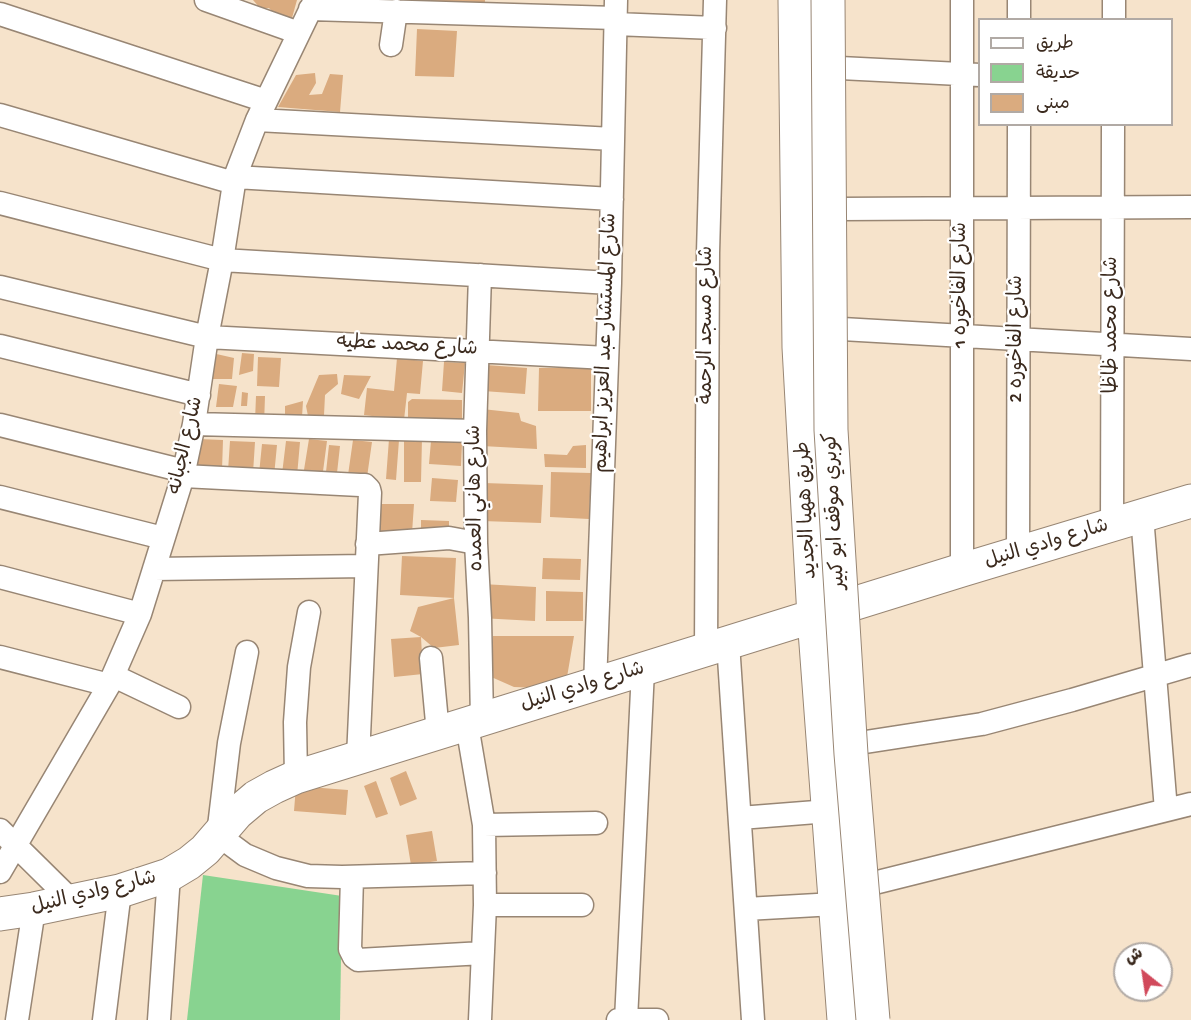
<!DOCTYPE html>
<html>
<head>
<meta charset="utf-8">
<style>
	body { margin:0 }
	#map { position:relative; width:1191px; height:1020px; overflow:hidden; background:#f6e3cb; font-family:"Gochi Hand","Playpen Sans Arabic",sans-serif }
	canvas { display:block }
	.legend { position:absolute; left:978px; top:18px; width:195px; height:108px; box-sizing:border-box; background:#fff; border:2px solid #b1aaa5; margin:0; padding:8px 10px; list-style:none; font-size:18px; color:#3b2a1e }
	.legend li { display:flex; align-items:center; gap:12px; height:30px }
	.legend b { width:30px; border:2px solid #b1aaa5 }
	.north { position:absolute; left:1113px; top:942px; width:60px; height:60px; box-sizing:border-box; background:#fff; border:2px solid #b1aaa5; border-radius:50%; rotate:330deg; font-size:16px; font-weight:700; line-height:24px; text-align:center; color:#3b2a1e }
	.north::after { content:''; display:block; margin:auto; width:21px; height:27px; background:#d1495b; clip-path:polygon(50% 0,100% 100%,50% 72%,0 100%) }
</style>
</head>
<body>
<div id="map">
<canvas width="1191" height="1020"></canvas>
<ul class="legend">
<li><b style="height:8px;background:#fff"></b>طريق</li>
<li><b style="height:16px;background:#88d390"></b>حديقة</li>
<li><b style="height:16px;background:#daab7f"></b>مبنى</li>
</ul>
<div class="north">ش</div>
</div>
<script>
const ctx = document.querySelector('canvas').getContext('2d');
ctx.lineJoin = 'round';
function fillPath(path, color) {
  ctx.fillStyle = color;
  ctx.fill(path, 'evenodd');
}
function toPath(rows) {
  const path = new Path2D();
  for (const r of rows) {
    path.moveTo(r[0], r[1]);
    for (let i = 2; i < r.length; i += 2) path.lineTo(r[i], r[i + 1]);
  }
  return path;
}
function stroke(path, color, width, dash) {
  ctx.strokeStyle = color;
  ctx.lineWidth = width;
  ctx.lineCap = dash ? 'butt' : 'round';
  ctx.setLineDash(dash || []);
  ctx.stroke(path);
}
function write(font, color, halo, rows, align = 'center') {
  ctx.font = font + ' "Gochi Hand","Playpen Sans Arabic",sans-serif';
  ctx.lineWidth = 4.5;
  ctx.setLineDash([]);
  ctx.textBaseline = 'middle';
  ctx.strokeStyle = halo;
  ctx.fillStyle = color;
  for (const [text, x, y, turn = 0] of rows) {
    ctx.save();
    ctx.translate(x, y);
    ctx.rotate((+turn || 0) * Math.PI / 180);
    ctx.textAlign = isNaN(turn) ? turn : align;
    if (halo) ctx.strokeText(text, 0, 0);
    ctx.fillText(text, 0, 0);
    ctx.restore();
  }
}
const green = toPath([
	[203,875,342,896,340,1020,187,1020]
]);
const building = toPath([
	[253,0,297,0,292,18,275,14,269,8,260,8],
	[431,0,485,0,485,12,431,10],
	[417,29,457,31,454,77,415,76],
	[315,73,316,83,309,95,322,94,330,74,343,75,340,112,278,107,296,75],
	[212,353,234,358,232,379,209,379],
	[242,353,254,354,253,371,239,375],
	[258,357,281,358,279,387,257,386],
	[397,358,423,361,420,394,407,393,404,420,364,415,367,388,394,391],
	[444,362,465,363,462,393,442,391],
	[486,365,527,368,525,394,483,391],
	[539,368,591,368,591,411,538,411],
	[337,374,338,384,325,395,324,415,308,416,306,406,319,375],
	[344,375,371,376,359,399,341,394],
	[219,384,237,386,233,407,216,407],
	[242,392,248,393,247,406,241,406],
	[256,396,265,396,264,425,255,421],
	[412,399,462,400,462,425,408,424,408,402],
	[303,401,302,417,285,417,285,406],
	[482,409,519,413,521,421,536,426,537,449,482,446],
	[404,438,422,438,421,482,404,482],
	[198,439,223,440,222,470,196,469],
	[309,439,327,441,322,479,303,476],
	[389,439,399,440,396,480,386,479],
	[353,440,372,442,367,477,348,475],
	[230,441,255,442,253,473,228,471],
	[286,441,300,442,297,476,282,474],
	[431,441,462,443,461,466,429,464],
	[262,444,277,445,274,476,259,474],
	[329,445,340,446,337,473,326,472],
	[586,445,586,468,545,467,544,454,567,455,573,446],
	[551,472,591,473,589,519,550,517],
	[432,478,458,480,456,502,430,501],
	[484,483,543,485,541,523,482,521],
	[377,504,414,504,412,533,376,533],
	[421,520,449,521,449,538,421,538],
	[402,556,456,558,454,598,400,595],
	[543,558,581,559,580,580,542,579],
	[482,584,536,587,535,621,480,618],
	[546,591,583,592,583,621,546,621],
	[454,598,459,645,434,648,421,637,423,674,394,677,391,639,421,637,410,631,418,607],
	[493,636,574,636,567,677,539,688,514,687,489,676],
	[406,771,417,799,400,806,390,778],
	[376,781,388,814,376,818,364,786],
	[296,786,348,790,346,815,294,811],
	[432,831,437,861,411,865,406,835]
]);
const street = toPath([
	[206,0,299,33],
	[962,0,962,570],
	[310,9,615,18],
	[0,14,266,101],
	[1019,20,1019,0],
	[1114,20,1114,0],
	[615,24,715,28],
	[391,45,396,11],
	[840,68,980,75],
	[0,115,234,183],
	[257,120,613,139],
	[235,177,612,199],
	[0,203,222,260,610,283],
	[840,209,1190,207],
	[480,275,475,431,476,543,480,618,482,720],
	[0,287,207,337,607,358],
	[842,329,1191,349],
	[0,346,199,395],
	[194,424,475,431],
	[0,425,184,471],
	[183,476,360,485,365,485,369,489,370,493,358,758],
	[0,497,163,538],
	[1142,516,1166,810],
	[1112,525,1113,124],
	[367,544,449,538,476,543],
	[1018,554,1019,124],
	[154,569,366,566],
	[0,577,140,614],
	[728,643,753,1020],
	[706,650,708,253,715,0],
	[247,652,229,743,218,835,245,855,276,868,308,876,342,877,485,873],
	[0,657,109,685],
	[431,658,438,733],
	[114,676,179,707],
	[595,685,610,283,616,0],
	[467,725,484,825,485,905,480,1020],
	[859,743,982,724,1072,700,1191,665],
	[296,777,295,722,299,667,309,612],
	[740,818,829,811],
	[484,825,596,823],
	[0,830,72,901],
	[0,872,109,685,140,614,183,476,194,424,207,337,222,260,235,177,257,120,315,0],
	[352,877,350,949,354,957,358,960,483,953],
	[870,884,1191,804],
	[485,905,582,905],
	[746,909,835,904],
	[17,1020,34,909],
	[104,1020,120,891],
	[159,1020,169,875],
	[618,1020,657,1020],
	[626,1020,643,670]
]);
const secondary = toPath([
	[795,0,799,347,814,617,844,1020],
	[0,914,34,909,120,891,169,875,189,863,205,850,237,813,256,797,274,787,296,777,962,570,1191,501]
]);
const primaryBridge = toPath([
	[828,0,831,430,851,754,873,1020]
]);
const streetNames = [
	["شارع الفاخوره 1",962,285,-90],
	["شارع مسجد الرحمة",708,325,-90],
	["شارع محمد ظاظا",1113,325,-90],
	["شارع الفاخوره 2",1018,339,-90],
	["شارع المستشار عبد العزيز ابراهيم",607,343,-88],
	["شارع محمد عطيه",407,347,3],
	["شارع الجبانه",187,446,-77],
	["شارع هاني العمده",477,498,-91],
	["طريق ههيا الجديد",808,510,-93],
	["كوبري موقف ابو كبير",836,511,-93],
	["شارع وادي النيل",1047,545,-17],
	["شارع وادي النيل",583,688,-17],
	["شارع وادي النيل",94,894,-14]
];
fillPath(green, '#88d390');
fillPath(building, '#daab7f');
stroke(street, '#988674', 25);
stroke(secondary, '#988674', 35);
stroke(street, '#fff', 22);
stroke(secondary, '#fff', 33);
stroke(primaryBridge, '#988674', 35, []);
stroke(primaryBridge, '#fff', 33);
write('20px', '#3b2a1e', '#fff', streetNames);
</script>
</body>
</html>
